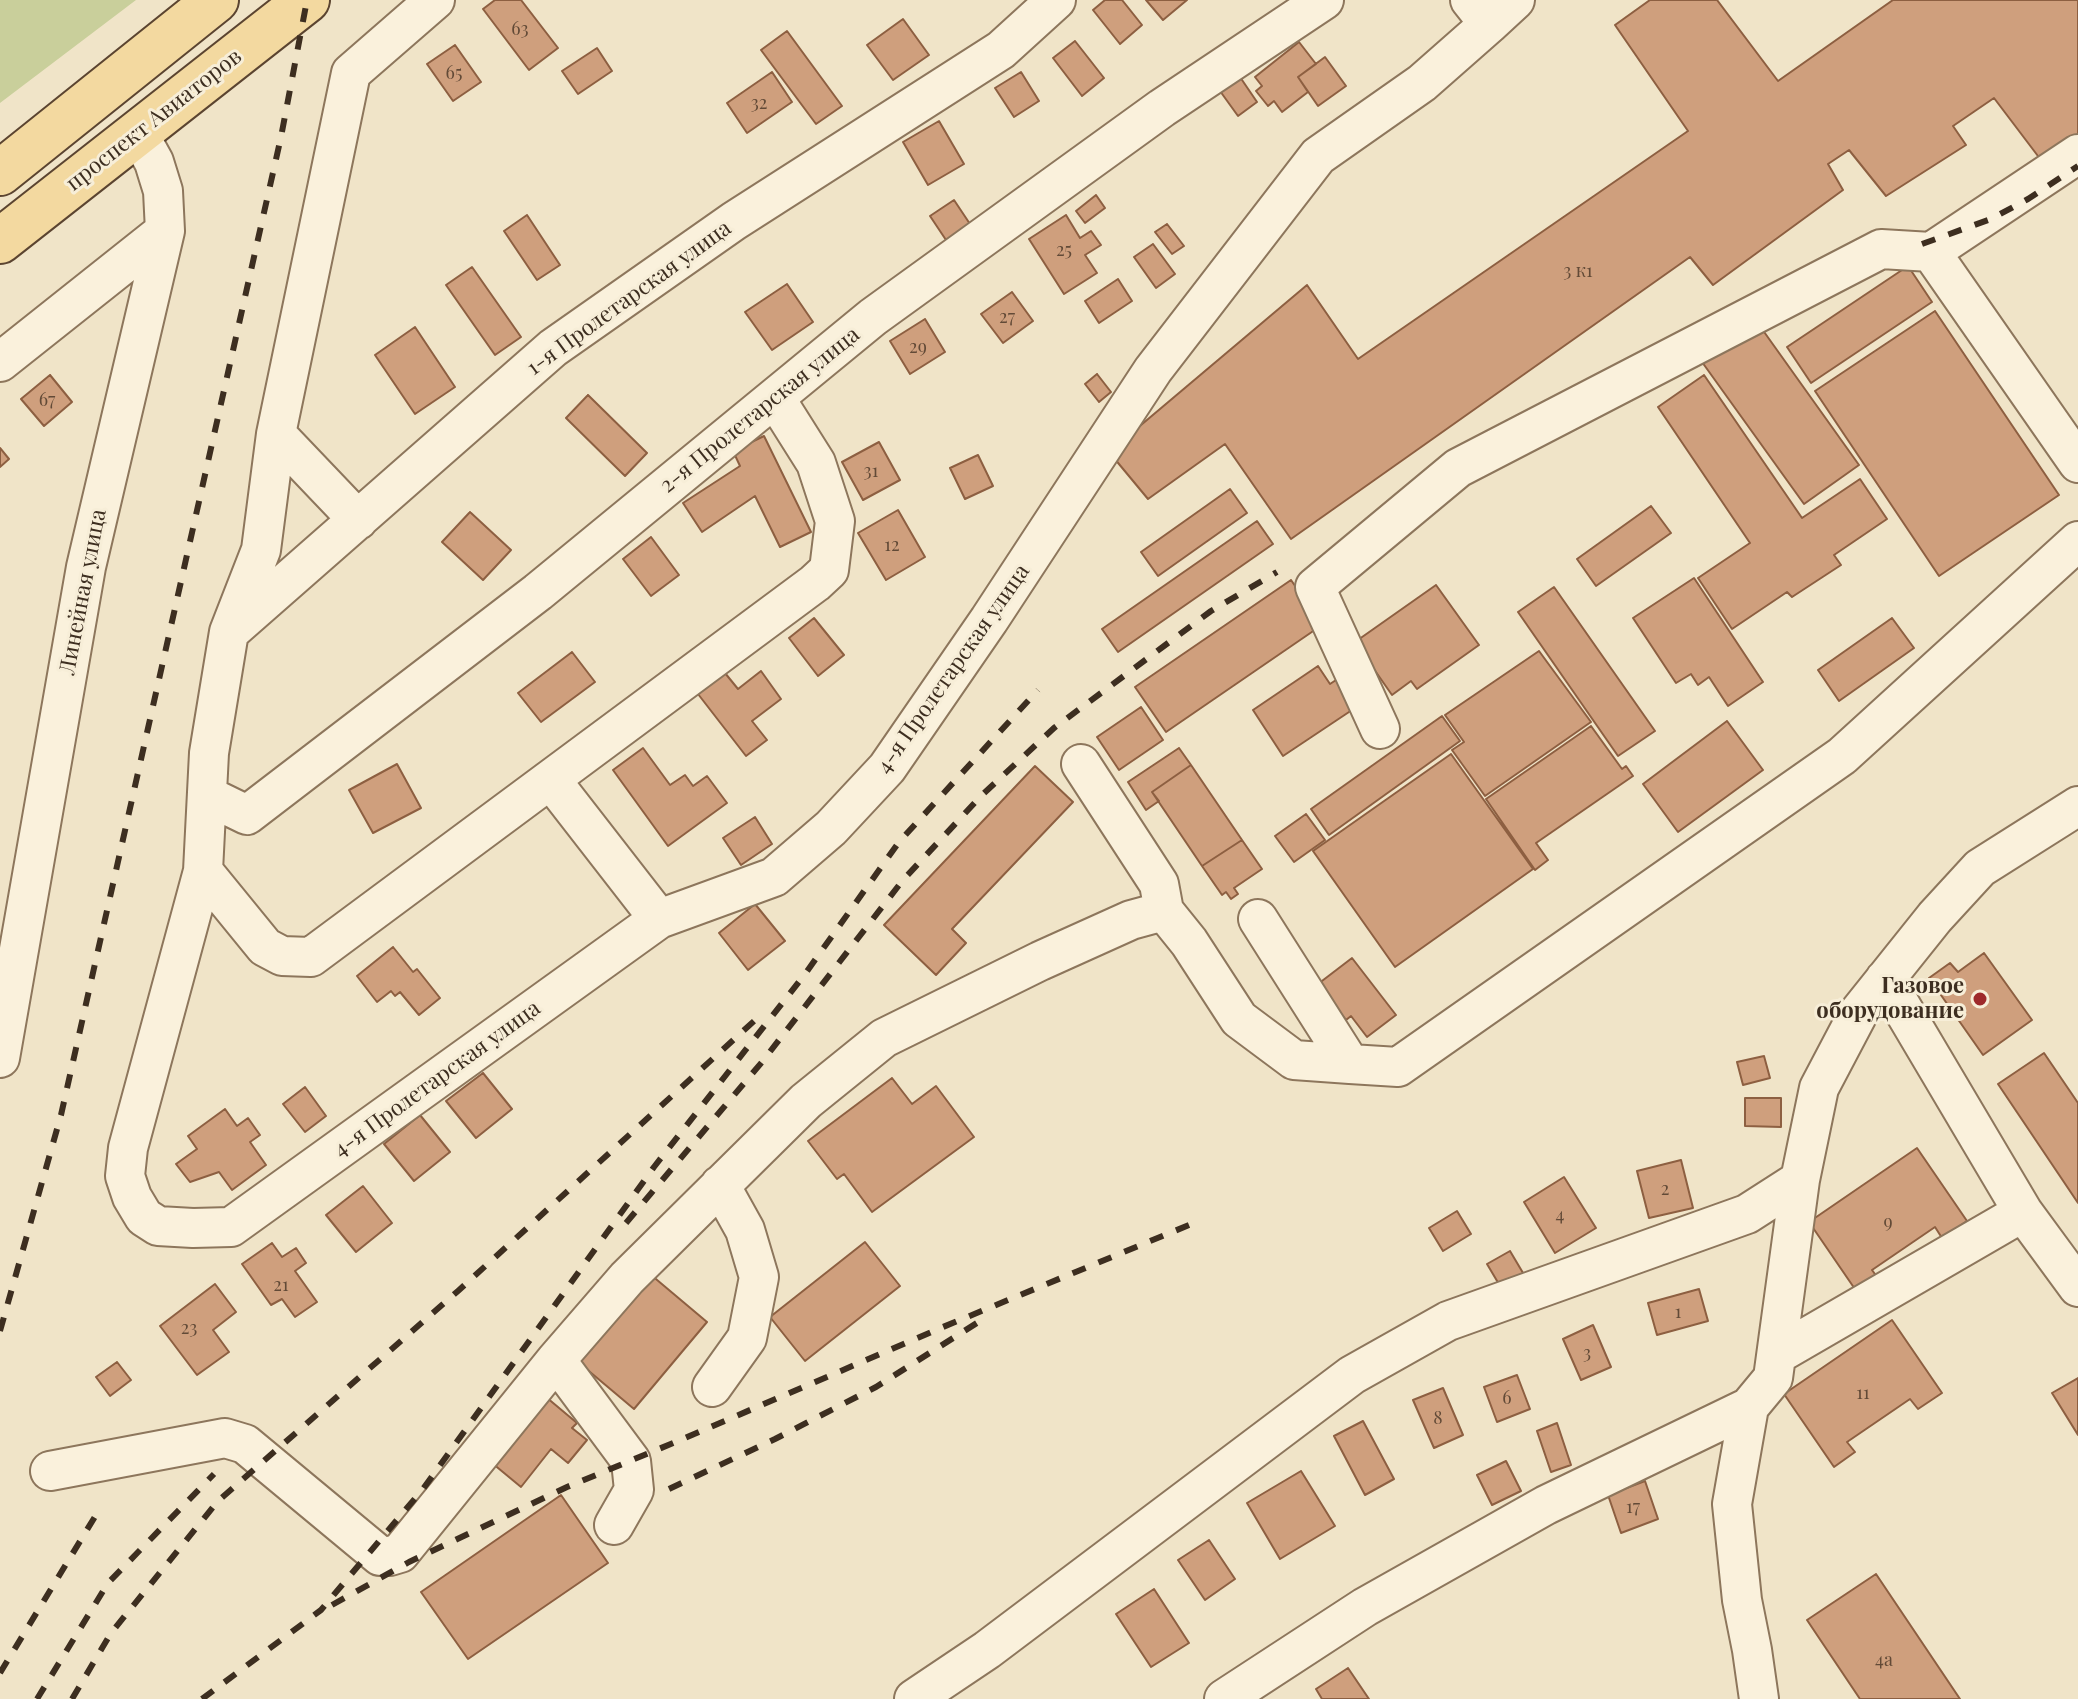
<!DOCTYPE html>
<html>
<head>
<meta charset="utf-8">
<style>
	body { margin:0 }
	canvas { display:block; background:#f0e4c8 }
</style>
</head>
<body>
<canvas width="2078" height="1699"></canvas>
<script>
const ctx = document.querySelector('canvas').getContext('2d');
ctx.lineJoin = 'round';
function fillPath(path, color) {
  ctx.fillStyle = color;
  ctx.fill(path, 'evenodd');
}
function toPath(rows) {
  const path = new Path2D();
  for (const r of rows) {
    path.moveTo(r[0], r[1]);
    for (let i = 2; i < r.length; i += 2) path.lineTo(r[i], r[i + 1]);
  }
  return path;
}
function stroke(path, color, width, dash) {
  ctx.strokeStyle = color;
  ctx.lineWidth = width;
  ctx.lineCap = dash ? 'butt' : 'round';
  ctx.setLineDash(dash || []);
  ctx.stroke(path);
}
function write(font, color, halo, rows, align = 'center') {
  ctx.font = font + ' "Playfair Display",serif';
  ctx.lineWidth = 6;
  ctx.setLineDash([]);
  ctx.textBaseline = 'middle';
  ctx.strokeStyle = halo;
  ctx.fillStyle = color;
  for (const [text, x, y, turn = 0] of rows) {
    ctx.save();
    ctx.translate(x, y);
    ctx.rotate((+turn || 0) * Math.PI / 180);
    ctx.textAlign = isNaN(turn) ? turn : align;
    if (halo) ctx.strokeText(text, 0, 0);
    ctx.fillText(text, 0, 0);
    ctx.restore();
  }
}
const green = toPath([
	[0,0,136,0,0,103]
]);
const building = toPath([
	[495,0,521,0,558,48,529,70,483,9,495,0],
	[1105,0,1122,0,1142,25,1120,44,1093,10,1105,0],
	[1146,0,1187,0,1163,20,1146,0],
	[1650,0,1717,0,1778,81,1893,0,2078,0,2078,141,2044,164,1994,98,1953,126,1966,145,1886,196,1849,150,1828,164,1843,190,1713,285,1690,257,1291,539,1225,444,1148,499,1109,452,1307,285,1358,359,1688,131,1615,25,1650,0],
	[903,19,929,55,893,80,867,45,903,19],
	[787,31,842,106,816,124,761,50,787,31],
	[1075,41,1104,78,1082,96,1053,58,1075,41],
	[1299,42,1316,64,1298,77,1308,92,1282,112,1274,101,1268,106,1256,91,1262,86,1255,77,1299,42],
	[455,45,481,82,453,101,427,64,455,45],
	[597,48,612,71,578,94,562,71,597,48],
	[1325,57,1346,86,1318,106,1298,77,1325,57],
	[772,72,792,102,747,133,727,103,772,72],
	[1021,72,1039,101,1014,117,995,88,1021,72],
	[1240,77,1257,102,1238,116,1220,91,1240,77],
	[939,121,964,164,928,185,903,142,939,121],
	[1096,195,1105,208,1085,223,1076,211,1096,195],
	[954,200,972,227,948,243,930,216,954,200],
	[527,215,560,265,537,280,504,231,527,215],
	[1066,215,1080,238,1091,231,1101,245,1085,255,1097,273,1064,294,1029,239,1066,215],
	[1167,224,1184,246,1172,254,1155,232,1167,224],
	[1153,244,1175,274,1156,288,1134,257,1153,244],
	[1908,266,1932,302,1811,383,1787,347,1908,266],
	[472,267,521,337,495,355,446,285,472,267],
	[1118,279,1132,301,1099,323,1085,301,1118,279],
	[787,284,813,322,772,350,745,312,787,284],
	[1012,292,1033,321,1003,343,981,314,1012,292],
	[1935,311,2059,495,1939,576,1815,391,1935,311],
	[925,319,945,352,910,374,890,341,925,319],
	[1757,322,1859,465,1804,504,1702,362,1757,322],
	[415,327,455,387,415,414,375,355,415,327],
	[1097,374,1111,392,1099,402,1085,384,1097,374],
	[50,375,72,402,44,426,21,399,50,375],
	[1704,375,1802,518,1860,479,1887,519,1834,555,1841,565,1792,597,1787,592,1732,629,1698,578,1750,543,1658,407,1704,375],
	[588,395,647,453,625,476,566,418,588,395],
	[764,436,811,532,780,547,755,496,702,532,683,503,740,466,733,451,764,436],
	[879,442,900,480,863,500,842,462,879,442],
	[0,448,9,459,0,467,0,448],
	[978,455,993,486,965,499,950,468,978,455],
	[1230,489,1247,513,1158,576,1141,552,1230,489],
	[1651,506,1671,533,1596,586,1577,559,1651,506],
	[898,510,925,557,886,580,858,533,898,510],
	[470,512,511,550,483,580,442,542,470,512],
	[1257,521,1273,544,1118,652,1102,629,1257,521],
	[651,537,679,575,651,596,623,559,651,537],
	[1694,578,1763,682,1728,706,1709,677,1698,685,1691,674,1676,683,1633,618,1694,578],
	[1291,580,1322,625,1166,732,1135,687,1291,580],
	[1436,585,1479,645,1417,689,1411,681,1392,695,1355,642,1436,585],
	[1554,587,1655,731,1618,756,1518,612,1554,587],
	[814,618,844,655,818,676,789,638,814,618],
	[1892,618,1914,648,1839,701,1818,670,1892,618],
	[1539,651,1591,722,1485,796,1452,750,1464,742,1445,715,1539,651],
	[572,652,595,682,541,722,518,693,572,652],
	[1318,666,1330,684,1339,678,1358,706,1283,756,1253,710,1318,666],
	[761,671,781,699,752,721,767,740,746,756,698,694,725,673,738,689,761,671],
	[1141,707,1163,740,1119,770,1097,737,1141,707],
	[1442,716,1460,741,1329,835,1311,809,1442,716],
	[1727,721,1763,770,1678,832,1643,784,1727,721],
	[1591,726,1622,769,1626,766,1633,776,1536,843,1548,860,1535,870,1486,799,1591,726],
	[643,748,670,785,685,775,693,786,707,776,727,803,668,846,613,770,643,748],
	[1179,748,1191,765,1152,792,1159,801,1146,810,1128,782,1179,748],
	[1451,754,1533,869,1395,967,1313,851,1451,754],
	[397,764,421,808,373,833,349,790,397,764],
	[1191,765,1242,840,1202,866,1152,792,1191,765],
	[1035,766,1073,802,952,929,966,943,936,975,884,925,1035,766],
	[1306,814,1325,840,1294,862,1275,836,1306,814],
	[755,817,772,844,741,865,723,838,755,817],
	[1242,840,1262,869,1234,888,1238,894,1231,899,1226,892,1222,895,1202,866,1242,840],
	[755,904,785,941,748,970,719,933,755,904],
	[393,947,413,972,417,969,440,998,419,1015,400,992,395,996,391,991,377,1002,357,976,393,947],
	[1984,953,2032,1020,1983,1055,1929,978,1950,963,1958,972,1984,953],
	[1352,958,1396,1015,1367,1037,1351,1016,1346,1020,1318,984,1352,958],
	[2044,1053,2078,1103,2078,1203,1998,1084,2044,1053],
	[1764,1056,1770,1078,1743,1085,1737,1062,1764,1056],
	[483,1073,512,1109,476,1138,446,1101,483,1073],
	[892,1078,912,1104,936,1086,974,1137,872,1212,844,1174,837,1179,808,1141,892,1078],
	[305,1087,326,1116,305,1132,283,1104,305,1087],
	[1745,1098,1781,1098,1781,1127,1745,1126,1745,1098],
	[225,1109,237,1126,248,1118,260,1135,250,1142,266,1165,232,1190,219,1172,190,1182,176,1164,197,1149,188,1136,225,1109],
	[420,1115,450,1152,414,1181,384,1144,420,1115],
	[1917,1148,1967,1221,1942,1238,1935,1227,1872,1270,1880,1281,1859,1295,1809,1222,1917,1148],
	[1681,1160,1693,1208,1649,1218,1637,1171,1681,1160],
	[1564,1177,1596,1228,1555,1253,1524,1202,1564,1177],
	[363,1186,392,1223,356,1252,326,1215,363,1186],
	[1457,1211,1471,1234,1443,1251,1429,1228,1457,1211],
	[865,1242,900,1286,805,1361,770,1317,865,1242],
	[272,1243,282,1257,296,1248,306,1263,295,1271,317,1302,295,1317,282,1299,271,1305,242,1264,272,1243],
	[1510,1251,1529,1283,1506,1296,1487,1264,1510,1251],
	[644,1269,707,1322,634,1409,571,1356,644,1269],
	[215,1284,236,1312,213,1330,229,1352,197,1375,160,1326,215,1284],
	[1699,1289,1708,1321,1657,1335,1648,1303,1699,1289],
	[1892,1320,1942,1393,1918,1409,1910,1399,1847,1442,1855,1452,1834,1467,1784,1394,1892,1320],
	[1593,1325,1611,1367,1581,1380,1563,1339,1593,1325],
	[117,1362,131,1380,110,1396,96,1377,117,1362],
	[1517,1375,1530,1409,1497,1422,1484,1387,1517,1375],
	[2078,1378,2078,1435,2052,1393,2078,1378],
	[1443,1388,1463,1435,1434,1448,1413,1400,1443,1388],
	[546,1397,577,1423,572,1428,587,1440,568,1463,551,1449,521,1487,492,1463,546,1397],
	[1363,1421,1394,1479,1365,1495,1334,1436,1363,1421],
	[1557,1423,1571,1465,1551,1472,1537,1431,1557,1423],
	[1506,1461,1521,1491,1492,1505,1477,1475,1506,1461],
	[1301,1471,1335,1526,1280,1559,1247,1503,1301,1471],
	[1645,1481,1658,1519,1621,1533,1608,1495,1645,1481],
	[561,1495,608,1563,468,1659,421,1592,561,1495],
	[1209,1540,1235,1579,1205,1600,1178,1560,1209,1540],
	[1876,1574,1960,1699,1860,1699,1807,1620,1876,1574],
	[1154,1589,1189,1643,1151,1667,1116,1614,1154,1589],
	[1348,1668,1369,1699,1322,1699,1316,1689,1348,1668]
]);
const minor = toPath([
	[435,0,351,73,276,434,261,550,229,632,209,753,203,871,128,1148,125,1176,132,1197,144,1217,158,1226,193,1228,231,1227,659,919,774,877,831,828,887,768,989,620,1153,370,1318,156,1422,83,1489,24,1470,0],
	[1489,24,1515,0],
	[1931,252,2078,463],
	[0,362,165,231],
	[276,434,358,520],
	[234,628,553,348,734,221,1001,50,1056,0],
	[1380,729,1315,587,1458,468,1881,249,1931,252,2078,154],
	[1081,764,1159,884,1164,911],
	[551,780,659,919],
	[208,796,247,815,538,592,873,317,1162,108,1324,0],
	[203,871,265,947,282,956,311,957,815,583,829,570,835,521,816,463,775,398],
	[1258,919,1350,1064,1398,1067,1842,756,2078,541],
	[1885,979,2023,1212,2078,1287],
	[0,1058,86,567,165,231,163,191,154,162,138,133],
	[1778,1354,2023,1212],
	[712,1387,747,1338,759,1277,745,1230,720,1185],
	[1749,1407,1732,1504,1742,1600,1752,1650,1759,1699],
	[50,1471,225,1438,245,1444,380,1556,390,1556,400,1553,556,1360],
	[614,1525,634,1490,631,1461,556,1360,627,1278,806,1101,884,1038,1040,961,1131,920,1164,911,1189,942,1239,1019,1294,1060,1350,1064],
	[914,1699,987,1650,1352,1375,1448,1321,1747,1214,1800,1180],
	[1224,1699,1365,1607,1546,1505,1749,1407,1773,1378,1800,1180,1819,1088,1859,1012,1935,917,1980,868,2078,806]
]);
const major = toPath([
	[0,173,216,0],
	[0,241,307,0]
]);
const rail = toPath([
	[1922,244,1991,219,2028,199,2078,166],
	[626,1223,762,1062,903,880,982,795,1054,728,1211,611,1277,572],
	[0,1331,61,1115,281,137,307,0],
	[669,1489,775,1439,876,1387,980,1321],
	[332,1605,409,1562,567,1487,678,1441,943,1327,1189,1225],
	[0,1673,99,1510],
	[37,1699,108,1583,214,1474],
	[72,1699,111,1633,218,1501,458,1291,764,1012],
	[202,1699,321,1610,423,1489,654,1167,805,974,899,842,1038,690]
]);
const markers = [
	[1980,999,8,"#9e2a2b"]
];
const numberNames = [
	["63",520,29],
	["65",454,73],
	["32",759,103],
	["25",1064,250],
	["3 к1",1578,271],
	["27",1007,317],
	["29",918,347],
	["67",47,400],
	["31",871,471],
	["12",892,545],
	["2",1665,1189],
	["4",1560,1215],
	["9",1888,1222],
	["21",281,1285],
	["1",1678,1312],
	["23",189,1328],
	["3",1587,1353],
	["11",1863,1393],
	["6",1507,1398],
	["8",1438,1418],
	["17",1633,1507],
	["4а",1884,1660]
];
const streetNames = [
	["проспект Авиаторов",154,120,-38],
	["1-я Пролетарская улица",629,298,-36],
	["2-я Пролетарская улица",760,410,-39],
	["Линейная улица",83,592,-79],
	["4-я Пролетарская улица",953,669,-55],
	["4-я Пролетарская улица",437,1079,-36]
];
const poiNames = [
	["Газовое",1964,986],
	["оборудование",1964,1011]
];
fillPath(green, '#c9cf9b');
fillPath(building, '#cf9f7d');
stroke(building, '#8d5f41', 2);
stroke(minor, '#8d765c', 42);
stroke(major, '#5b4430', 48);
stroke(minor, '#faf1dc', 38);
stroke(major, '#f3d9a0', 44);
stroke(rail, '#3d2e20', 6, [14, 14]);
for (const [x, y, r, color] of markers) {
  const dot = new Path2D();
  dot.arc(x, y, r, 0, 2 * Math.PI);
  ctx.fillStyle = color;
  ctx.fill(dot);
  stroke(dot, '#f7eed8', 3);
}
write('18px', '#624a37', null, numberNames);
write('22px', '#3d2e20', '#f7eed8', streetNames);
write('bold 22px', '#3d2e20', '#f7eed8', poiNames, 'right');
</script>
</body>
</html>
